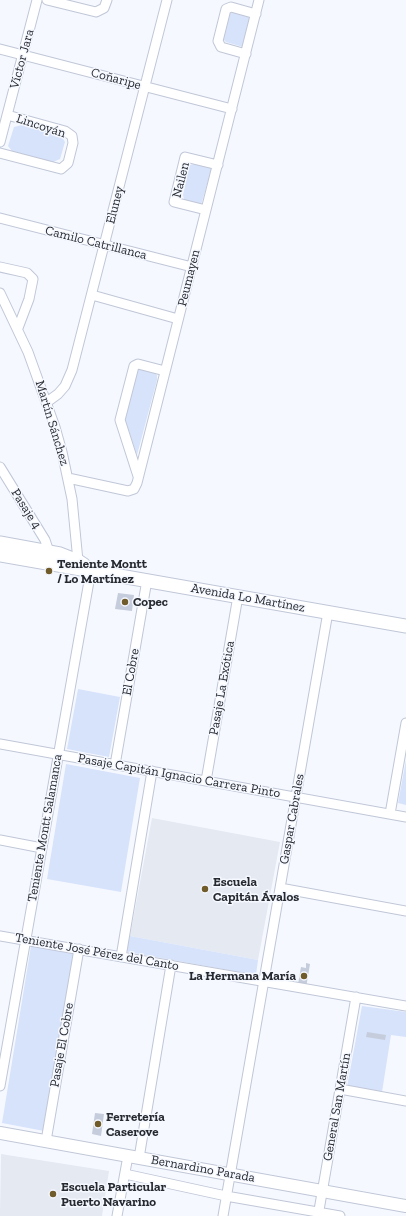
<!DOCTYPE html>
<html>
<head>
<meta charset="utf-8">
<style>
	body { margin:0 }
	canvas { display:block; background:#f5f8ff }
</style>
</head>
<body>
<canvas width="406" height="1216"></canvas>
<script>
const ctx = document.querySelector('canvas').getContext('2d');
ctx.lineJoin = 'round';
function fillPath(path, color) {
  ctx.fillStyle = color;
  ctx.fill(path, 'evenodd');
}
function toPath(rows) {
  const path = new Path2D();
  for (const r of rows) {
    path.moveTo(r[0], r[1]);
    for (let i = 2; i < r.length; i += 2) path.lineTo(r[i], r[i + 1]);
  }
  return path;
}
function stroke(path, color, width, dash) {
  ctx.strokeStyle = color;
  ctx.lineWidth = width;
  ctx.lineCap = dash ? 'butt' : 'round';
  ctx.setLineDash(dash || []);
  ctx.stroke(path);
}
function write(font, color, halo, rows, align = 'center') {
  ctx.font = font + ' "Zilla Slab",serif';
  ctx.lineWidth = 3;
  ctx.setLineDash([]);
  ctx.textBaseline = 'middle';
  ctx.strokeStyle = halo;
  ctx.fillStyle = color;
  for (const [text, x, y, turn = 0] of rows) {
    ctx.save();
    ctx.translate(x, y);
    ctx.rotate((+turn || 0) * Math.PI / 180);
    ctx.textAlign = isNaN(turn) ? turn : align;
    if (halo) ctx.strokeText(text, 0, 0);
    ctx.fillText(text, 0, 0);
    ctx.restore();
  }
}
const built = toPath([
	[152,818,280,842,258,960,130,936],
	[1,1154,109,1171,102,1216,0,1216]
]);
const green = toPath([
	[232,12,251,17,243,47,226,42,222,38,228,14],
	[22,125,61,135,65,142,60,159,53,162,12,151,8,146,14,127],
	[196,164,212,167,201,205,189,202,184,199,183,195,189,165],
	[139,369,153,372,157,375,157,380,137,455,125,420,135,371],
	[78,689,120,697,109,757,67,749],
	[406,760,406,805,398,803],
	[66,764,140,778,121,892,47,879],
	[130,936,258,960,256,975,128,952,126,949],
	[31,946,75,954,44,1131,2,1123],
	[362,1006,406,1012,406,1037,391,1035,382,1092,347,1087]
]);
const building = toPath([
	[118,593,134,595,132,611,115,609],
	[306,963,310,964,306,988,298,984,301,967,306,968],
	[367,1032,386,1035,385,1040,366,1037],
	[95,1113,104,1114,101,1136,92,1134]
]);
const minor = toPath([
	[47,0,96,12,104,8,107,0],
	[0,49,232,109],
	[246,54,221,47,218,41,226,9,231,7,256,14],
	[0,142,37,0],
	[0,153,61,169,68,163,73,143,72,136,65,131,7,115],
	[206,210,174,202,185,157,218,165],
	[0,218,192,267],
	[0,267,27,273,33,279,29,299,18,328],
	[0,293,28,352,55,427,62,452,72,499,78,561],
	[92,295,178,319],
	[47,402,58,394,65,386,72,370,167,0],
	[0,467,45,540,49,552],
	[138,476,120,420,134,366,138,364,165,371],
	[68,478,128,491,134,489,137,483,259,0],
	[0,744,406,817],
	[115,765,147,580],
	[206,781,238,596],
	[390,814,406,723],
	[0,840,42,848],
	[280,888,406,911],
	[0,936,406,1006],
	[121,957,152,771],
	[0,1086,91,570],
	[340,1089,406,1101],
	[46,1141,79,949],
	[139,1158,171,965],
	[125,1174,226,1196,340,1216],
	[117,1216,128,1156],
	[223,1216,328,612],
	[318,1216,356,997]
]);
const tertiary = toPath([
	[0,1133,406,1206]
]);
const secondary = toPath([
	[0,543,60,554,78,561,84,565],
	[0,555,406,626]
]);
const markers = [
	[49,571,4,"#705b2a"],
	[125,602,4,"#705b2a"],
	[205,889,4,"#705b2a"],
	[304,976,4,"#705b2a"],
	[98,1124,4,"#705b2a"],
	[53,1194,4,"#705b2a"]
];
const streetNames = [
	["Víctor Jara",22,59,-75],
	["Coñaripe",116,79,15],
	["Lincoyán",41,126,18],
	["Nailen",181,180,-76],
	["Eluney",115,205,-76],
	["Camilo Catrillanca",96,243,14],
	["Peumayen",189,278,-76],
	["Martín Sánchez",52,423,73],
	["Pasaje 4",26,509,58],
	["Avenida Lo Martínez",248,598,10],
	["El Cobre",131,672,-80],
	["Pasaje La Exótica",222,688,-80],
	["Pasaje Capitán Ignacio Carrera Pinto",179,776,10],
	["Gaspar Cabrales",292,819,-80],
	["Teniente Montt Salamanca",45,828,-80],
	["Teniente José Pérez del Canto",97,952,10],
	["Pasaje El Cobre",62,1045,-80],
	["General San Martín",337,1107,-80],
	["Bernardino Parada",203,1169,10]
];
const poiNames = [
	["Teniente Montt",57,564],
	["/ Lo Martínez",57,579],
	["Copec",133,602],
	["Escuela",213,882],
	["Capitán Ávalos",213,897],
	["La Hermana María",296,976,"right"],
	["Ferretería",106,1117],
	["Caserove",106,1132],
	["Escuela Particular",61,1187],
	["Puerto Navarino",61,1202]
];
fillPath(built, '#e5e9f2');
fillPath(green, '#d7e3fb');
fillPath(building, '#c5ccdc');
stroke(minor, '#c0c7d7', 11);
stroke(tertiary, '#c0c7d7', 14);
stroke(secondary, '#c0c7d7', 15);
stroke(minor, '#fff', 9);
stroke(tertiary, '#fff', 12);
stroke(secondary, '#fff', 13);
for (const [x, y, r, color] of markers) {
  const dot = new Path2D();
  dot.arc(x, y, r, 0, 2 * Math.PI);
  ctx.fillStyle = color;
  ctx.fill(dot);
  stroke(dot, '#f5f8ff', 1.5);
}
write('13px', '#26292f', '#f5f8ff', streetNames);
write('bold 13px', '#26292f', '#f5f8ff', poiNames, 'left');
</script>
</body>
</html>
